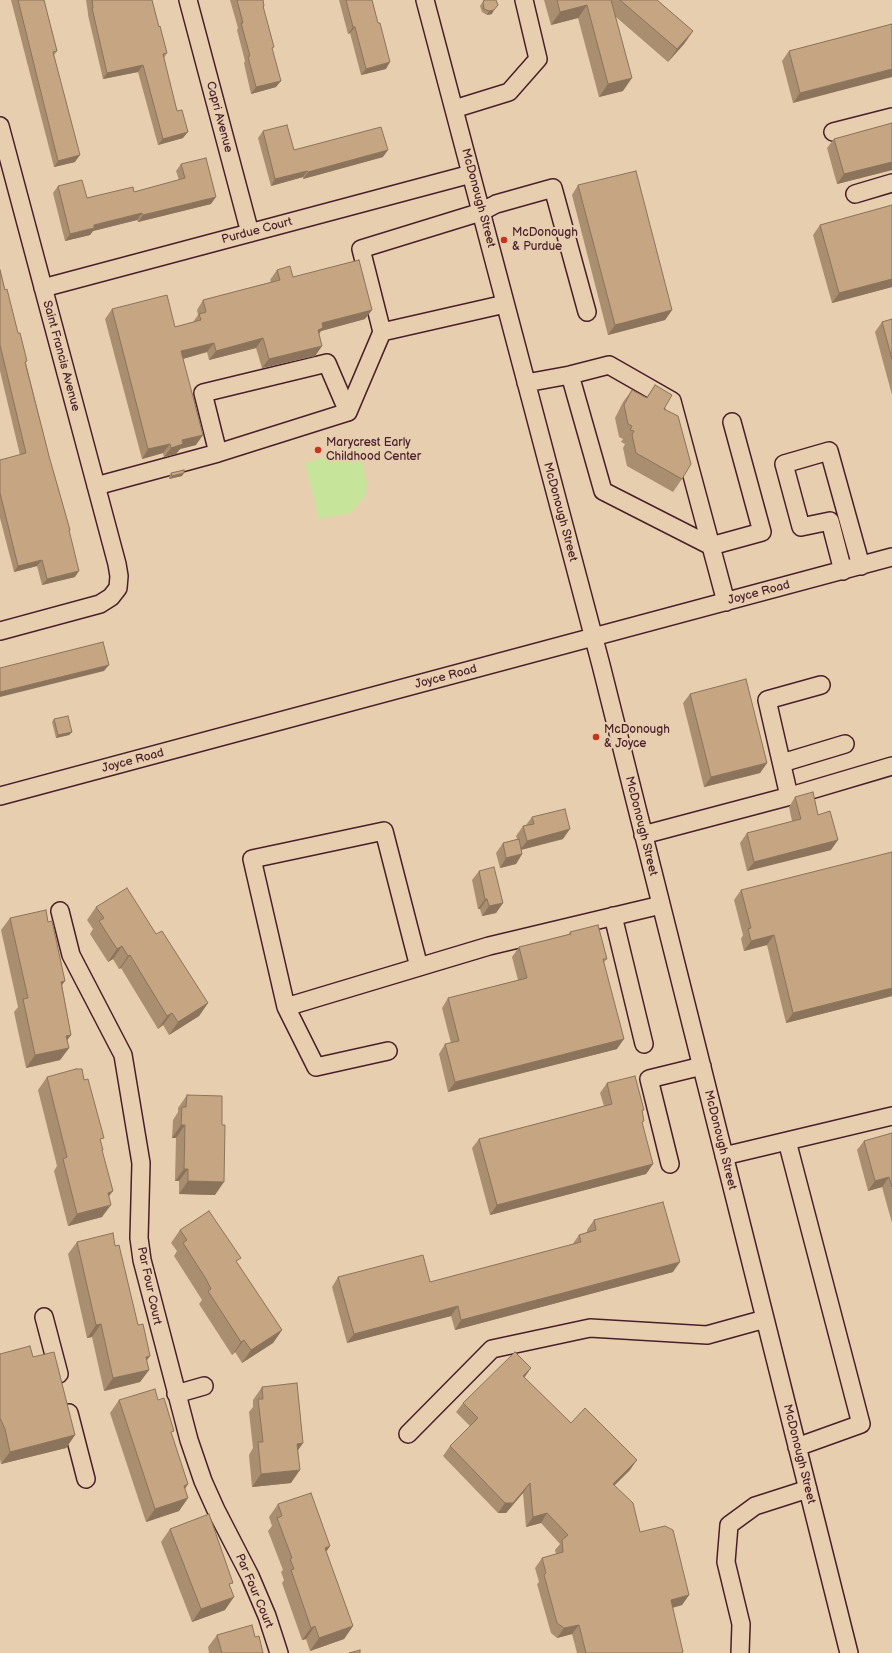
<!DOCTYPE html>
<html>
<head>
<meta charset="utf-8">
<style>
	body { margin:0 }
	canvas { display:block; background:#e7ceaf }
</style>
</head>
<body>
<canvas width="892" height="1653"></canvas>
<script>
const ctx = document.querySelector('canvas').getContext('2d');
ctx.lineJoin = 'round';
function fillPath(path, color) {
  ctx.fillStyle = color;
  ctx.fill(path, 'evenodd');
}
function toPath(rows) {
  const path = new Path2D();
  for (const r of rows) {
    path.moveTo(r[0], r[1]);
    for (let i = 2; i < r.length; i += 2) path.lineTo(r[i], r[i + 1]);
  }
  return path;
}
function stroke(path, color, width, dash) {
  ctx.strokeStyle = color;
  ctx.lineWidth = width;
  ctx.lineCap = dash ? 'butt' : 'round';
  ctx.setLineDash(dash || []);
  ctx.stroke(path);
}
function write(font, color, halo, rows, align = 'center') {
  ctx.font = font + ' "Balsamiq Sans",sans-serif';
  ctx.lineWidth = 4;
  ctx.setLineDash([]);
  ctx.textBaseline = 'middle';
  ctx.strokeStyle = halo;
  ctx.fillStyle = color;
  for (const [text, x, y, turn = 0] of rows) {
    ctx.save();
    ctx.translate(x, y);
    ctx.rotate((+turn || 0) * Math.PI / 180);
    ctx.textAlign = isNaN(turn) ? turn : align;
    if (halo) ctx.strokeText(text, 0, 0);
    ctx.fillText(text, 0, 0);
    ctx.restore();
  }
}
const green = toPath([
	[359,448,367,484,366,495,351,513,319,519,305,463]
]);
const minor = toPath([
	[188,0,250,233],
	[425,0,601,665,849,1653],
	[454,109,509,92,538,59,524,0],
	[0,126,117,564,119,576,118,588,111,597,100,604,0,631],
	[833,132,892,117],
	[855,194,892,183],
	[43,288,471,174],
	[505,304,382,332,361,249,481,212,496,204,553,188,587,312],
	[570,375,603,491,711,546,762,532,732,422],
	[526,383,570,375,609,365,672,401,726,602],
	[218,453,203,393,327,363,348,412],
	[96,486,218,453,348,412,382,332],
	[843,571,830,521,801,527,784,464,829,451,861,566],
	[782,763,845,744],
	[0,796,892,557],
	[789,796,767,700,821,685],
	[643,835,794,795,892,766],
	[60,911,71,955,123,1055,141,1163,139,1238,142,1260,189,1440,203,1481,216,1510,250,1576,267,1616,279,1653],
	[613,916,644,1044],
	[419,967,384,831,252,859,286,1007,419,967,489,946,661,905],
	[286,1007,316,1067,388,1051],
	[787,1141,861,1424,797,1447],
	[724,1156,892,1116],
	[670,1164,649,1079,702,1066],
	[44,1317,59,1374],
	[176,1394,204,1386],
	[69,1413,86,1479],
	[408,1434,492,1349,590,1328,707,1335,765,1319],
	[740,1653,741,1624,726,1562,729,1525,755,1506,808,1489]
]);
const wall = toPath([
	[11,0,44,0,57,51,54,55,75,162,54,167],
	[86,0,152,0,159,27,167,53,164,58,183,138,158,145,138,72,103,79,88,15,88,13],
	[230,0,263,0,264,6,263,7,272,49,276,87,251,94,244,63,245,61,237,30,238,28],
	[339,0,372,0,386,69,361,75,350,33,348,34],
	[484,0,492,14,487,15,482,12,480,6],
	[544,0,657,0,693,31,684,44,668,62,616,17,623,91,599,97,578,18,551,25],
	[892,24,793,103,782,61,789,51],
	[892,123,892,170,837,184,827,148,834,139],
	[263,131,294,150,383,157,303,179,303,177,271,186,258,138],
	[181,164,211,204,138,222,137,220,93,231,90,235,65,241,53,193,58,186,87,198,134,192,179,180,176,171],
	[578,185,672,310,665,320,608,335,572,195],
	[892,205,892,287,832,303,813,235,820,225],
	[0,270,5,290,26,363,49,456,70,530,69,531,75,577,42,585,37,566,14,572,0,518,0,460,20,455,0,371],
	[277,270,293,277,365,319,321,331,319,334,322,346,315,356,262,368,256,348,209,360,207,352,183,359,196,445,180,449,176,454,164,457,163,453,142,459,105,319,112,309,175,327,193,322,198,315,197,310,203,300,271,282,270,280],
	[892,319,892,395,875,332,882,322],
	[655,385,664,409,682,479,673,492,627,466,623,448,625,444,621,442,623,439,619,437,615,418,623,402,632,390,646,398],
	[171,473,182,476,169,479,169,477],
	[690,694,767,763,760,773,704,787,683,703],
	[54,719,72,732,69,735,56,738,52,722],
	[795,797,818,815,831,850,747,871,740,843,747,833,792,821,789,807],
	[532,817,563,839,521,850,522,854,516,864,500,868,496,853,503,843,517,839,516,836,523,826,526,825],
	[479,871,503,903,496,913,482,916,480,909,478,909,472,880],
	[741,890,892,996,786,1023,767,945,744,951,741,939,743,935,734,900],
	[96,907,156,934,208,1003,199,1016,169,1035,163,1025,158,1029,121,968,119,969,113,959,108,962,90,934,93,929,87,920],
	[10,918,62,985,71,1035,67,1040,69,1048,60,1060,26,1068,14,1012,18,1007,1,930],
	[570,932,607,959,604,962,617,1049,448,1092,439,1054,445,1044,451,1043,442,1008,448,998,518,980,512,957,519,947,569,934],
	[47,1077,84,1080,103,1150,102,1151,109,1197,102,1217,68,1226,54,1171,57,1166,38,1090],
	[607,1083,642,1113,642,1124,653,1164,646,1174,490,1215,472,1148,479,1139,604,1106,600,1093],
	[187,1095,215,1195,179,1194,179,1181,175,1181,176,1138,172,1138,173,1120,178,1112,178,1108],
	[892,1133,892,1223,882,1187,868,1191,857,1150,864,1141],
	[594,1220,673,1272,455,1330,451,1316,347,1343,332,1287,338,1277,430,1282,572,1245,579,1235,587,1232,587,1230],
	[180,1230,237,1263,282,1330,273,1343,242,1363,235,1352,232,1355,199,1304,202,1300,197,1292,174,1256,177,1251,171,1243],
	[77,1242,115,1246,149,1370,140,1382,104,1391,92,1337,87,1338,68,1254],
	[0,1354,75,1435,66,1448,1,1464,0,1459],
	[531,1368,524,1377,571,1423,630,1470,614,1485,640,1532,689,1595,682,1605,672,1608,683,1652,682,1653,577,1653,572,1634,557,1638,551,1633,537,1584,539,1582,535,1568,542,1558,556,1554,555,1550,560,1544,541,1523,526,1527,523,1493,506,1513,498,1513,443,1456,450,1446,470,1426,456,1412,463,1403],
	[262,1387,303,1443,298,1450,291,1483,252,1487,249,1455,253,1448,249,1412,253,1407,253,1400],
	[119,1400,158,1400,188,1484,185,1489,188,1498,179,1511,146,1522,110,1413],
	[278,1504,330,1546,326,1552,353,1626,344,1639,310,1651,306,1639,302,1640,282,1583,284,1580,281,1572,283,1570,268,1531,272,1526,269,1517],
	[170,1529,230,1587,225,1610,192,1622,161,1542],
	[217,1635,255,1637,263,1653,209,1653,208,1647]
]);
const shadedWall = toPath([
	[587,5,578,18,551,25,560,12],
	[494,10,492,14,487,15,489,11],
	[353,27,355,27,350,33,348,34],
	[693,31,684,44,668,62,677,49],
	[390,62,386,69,361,75,366,69],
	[143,65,138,72,103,79,107,73],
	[892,69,892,77,793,103,800,93],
	[632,78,623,91,599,97,608,84],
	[281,81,276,87,251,94,256,87],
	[188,132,183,138,158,145,163,139],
	[388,150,383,157,303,179,308,172],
	[80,155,75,162,54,167,58,161],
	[892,162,892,170,837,184,844,174],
	[307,171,303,177,271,186,275,179],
	[216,197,211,204,138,222,143,215],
	[142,213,137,220,93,231,90,235,65,241,70,234,94,225],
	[892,279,892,287,832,303,839,293],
	[372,310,365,319,321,331,316,338,311,339,322,323],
	[672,310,665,320,608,335,615,325],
	[263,338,256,348,209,360,216,351],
	[214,343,207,352,175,361,181,351],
	[322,346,315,356,262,368,269,359],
	[203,435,196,445,180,449,176,454,164,457,171,448,182,440],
	[170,444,163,453,142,459,148,449],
	[184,473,182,476,169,479,172,476],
	[42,560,37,566,14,572,18,566],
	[79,571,75,577,42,585,47,579],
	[109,665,104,671,0,697,0,692],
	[72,732,69,735,56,738,58,735],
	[767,763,760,773,704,787,711,777],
	[570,829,563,839,520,850,527,841],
	[838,840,831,850,747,871,754,862],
	[522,854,516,864,500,868,506,858],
	[485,899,487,899,480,909,478,909],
	[503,903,496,913,482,916,489,906],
	[774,935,767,945,744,951,751,941],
	[122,946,113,959,108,962,117,949],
	[130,955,121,968,119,969,128,956],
	[65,981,56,994,61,982],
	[892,988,892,996,786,1023,793,1013],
	[208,1003,199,1016,169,1035,178,1022],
	[172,1013,163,1025,158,1029,167,1016],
	[71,1035,62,1047,66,1036],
	[624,1039,617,1049,448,1092,455,1082],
	[69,1048,60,1060,26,1068,35,1055],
	[181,1125,185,1125,176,1138,172,1138],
	[653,1164,646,1174,490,1215,497,1205],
	[184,1169,188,1169,179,1181,175,1181],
	[889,1177,882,1187,868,1191,875,1181],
	[188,1181,224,1182,215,1195,179,1194],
	[113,1191,103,1204,108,1193],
	[111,1205,102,1217,68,1226,77,1214],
	[680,1262,673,1272,455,1330,461,1320],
	[458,1306,451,1316,347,1343,354,1334],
	[101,1324,92,1337,87,1338,96,1325],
	[282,1330,273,1343,242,1363,251,1350],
	[244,1340,235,1352,232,1355,241,1342],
	[150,1356,141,1369,146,1357],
	[531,1368,524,1378,523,1376],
	[149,1370,140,1382,104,1391,113,1378],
	[75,1435,66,1448,1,1464,10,1452],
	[303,1443,294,1456,297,1444],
	[637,1460,630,1470,606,1494,613,1484],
	[300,1470,291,1483,252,1487,261,1474],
	[530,1483,523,1493,506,1513,498,1513,505,1503],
	[188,1484,179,1497,184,1486],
	[188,1498,179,1511,146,1522,155,1509],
	[547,1513,541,1523,526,1527,533,1517],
	[330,1546,321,1559,325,1548],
	[689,1595,682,1605,664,1610,671,1600],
	[234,1597,225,1610,192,1622,201,1609],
	[579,1625,572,1634,557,1638,564,1628],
	[315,1626,306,1639,302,1640,311,1628],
	[353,1626,344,1639,310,1651,319,1638]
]);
const building = toPath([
	[18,0,44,0,57,51,53,52,80,155,58,161,18,0],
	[92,0,152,0,159,27,160,26,167,53,163,54,177,111,182,110,188,132,163,139,143,65,107,73,92,8,93,8,92,0],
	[237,0,263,0,264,6,263,6,274,47,272,48,281,81,256,87,248,57,250,56,241,23,243,23,237,0],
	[346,0,372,0,378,23,380,23,390,62,366,69,355,27,353,27,346,0],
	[484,0,496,0,498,5,494,10,489,11,484,9,483,3,484,0],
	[557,0,611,0,632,78,608,84,587,5,560,12,557,0],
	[620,0,657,0,693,31,677,49,620,0],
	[892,24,892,69,800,93,789,51,892,24],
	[892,123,892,162,844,174,834,139,892,123],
	[287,125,294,150,381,127,388,150,308,172,307,171,275,179,263,131,287,125],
	[206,158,216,197,143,215,142,213,94,225,94,228,70,234,58,186,82,180,87,198,133,187,134,192,185,178,181,164,206,158],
	[636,171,672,310,615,325,578,185,636,171],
	[892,205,892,279,839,293,820,225,892,205],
	[359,260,372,310,322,323,323,328,318,330,322,346,269,359,263,338,216,351,214,343,181,351,203,435,182,440,183,444,171,448,170,444,148,449,112,309,167,295,175,327,201,320,199,314,206,312,203,300,280,280,277,270,290,266,293,277,359,260],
	[0,270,5,290,7,289,18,333,20,333,27,361,25,362,49,456,70,530,69,530,79,571,47,579,42,560,18,566,0,493,0,460,26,453,0,345,0,270],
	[892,319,892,359,882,322,892,319],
	[655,385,672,395,664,409,678,416,691,464,682,479,636,453,632,435,634,431,630,430,632,426,628,424,624,405,632,390,647,398,655,385],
	[184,470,184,473,172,476,171,473,184,470],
	[103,642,109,665,0,692,0,668,103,642],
	[746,679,767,763,711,777,690,694,746,679],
	[68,716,72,732,58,735,54,719,68,716],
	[813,792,818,815,830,811,838,840,754,862,747,833,801,819,795,797,813,792],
	[565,809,570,829,527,841,523,826,534,824,532,817,565,809],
	[519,839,522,854,506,858,503,843,519,839],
	[892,852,892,988,793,1013,774,935,751,941,748,929,751,928,741,890,892,852],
	[494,867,503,903,489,906,487,899,485,899,479,871,494,867],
	[127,888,156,934,162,931,208,1003,178,1022,172,1013,167,1016,130,955,128,956,122,946,117,949,99,921,104,918,96,907,127,888],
	[46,910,48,922,52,921,65,981,61,982,71,1035,66,1036,69,1048,35,1055,23,999,28,998,10,918,46,910],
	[598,925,607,959,603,959,624,1039,455,1082,445,1044,459,1041,448,998,527,978,519,947,571,934,570,932,598,925],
	[76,1069,82,1069,84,1080,88,1079,104,1138,100,1139,103,1150,102,1150,113,1191,108,1193,111,1205,77,1214,63,1159,67,1157,47,1077,76,1069],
	[635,1076,644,1110,642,1110,644,1121,642,1122,653,1164,497,1205,479,1139,612,1104,607,1083,635,1076],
	[187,1095,222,1096,222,1125,225,1125,224,1182,188,1181,188,1169,184,1169,185,1125,181,1125,182,1107,186,1107,187,1095],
	[892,1133,892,1187,889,1177,875,1181,864,1141,892,1133],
	[663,1202,680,1262,461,1320,458,1306,354,1334,338,1277,423,1255,430,1282,581,1242,579,1235,596,1230,594,1220,663,1202],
	[209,1211,241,1258,236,1261,282,1330,251,1350,244,1340,241,1342,208,1291,211,1289,206,1279,183,1243,187,1240,180,1230,209,1211],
	[113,1233,115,1246,119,1245,138,1325,143,1324,150,1356,146,1357,149,1370,113,1378,101,1324,96,1325,77,1242,113,1233],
	[30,1346,33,1357,54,1352,75,1435,10,1452,5,1429,0,1418,0,1354,30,1346],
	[515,1352,531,1368,523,1376,571,1423,585,1408,637,1460,613,1484,633,1503,640,1532,665,1526,673,1530,689,1595,671,1600,683,1652,681,1653,586,1653,579,1625,564,1628,557,1623,544,1575,546,1573,542,1558,563,1552,562,1540,568,1535,547,1513,533,1517,530,1483,513,1503,505,1503,450,1446,478,1418,463,1403,515,1352],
	[297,1383,303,1443,297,1444,300,1470,261,1474,258,1442,263,1442,258,1399,263,1399,262,1387,297,1383],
	[155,1389,158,1400,164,1398,174,1431,171,1432,188,1484,184,1486,188,1498,155,1509,119,1400,155,1389],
	[311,1493,330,1546,325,1548,353,1626,319,1638,315,1626,311,1628,291,1570,294,1569,290,1559,292,1558,277,1518,282,1516,278,1504,311,1493],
	[209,1514,233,1583,229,1584,234,1597,201,1609,170,1529,209,1514],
	[252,1625,255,1637,259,1636,263,1653,222,1653,217,1635,252,1625],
	[360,1650,360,1653,349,1653,360,1650]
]);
const markers = [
	[504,240,4,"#c8321e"],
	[318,450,4,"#c8321e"],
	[596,737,4,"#c8321e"]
];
const streetNames = [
	["Capri Avenue",219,117,75],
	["McDonough Street",478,198,75],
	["Purdue Court",257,231,-15],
	["Saint Francis Avenue",61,356,75],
	["McDonough Street",560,512,75],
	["Joyce Road",759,593,-15],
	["Joyce Road",446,677,-15],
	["Joyce Road",133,761,-15],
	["McDonough Street",641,826,76],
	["McDonough Street",720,1140,76],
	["Par Four Court",149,1286,78],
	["McDonough Street",799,1454,76],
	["Par Four Court",254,1591,67]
];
const poiNames = [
	["McDonough",512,233],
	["& Purdue",512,247],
	["Marycrest Early",326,443],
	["Childhood Center",326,457],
	["McDonough",604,730],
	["& Joyce",604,744]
];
fillPath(green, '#c7e49b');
stroke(minor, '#4a1f2b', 20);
stroke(minor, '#e7ceaf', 17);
fillPath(wall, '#aa8e70');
fillPath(shadedWall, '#8b745b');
fillPath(building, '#c6a582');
stroke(building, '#8b745b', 1);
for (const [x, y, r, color] of markers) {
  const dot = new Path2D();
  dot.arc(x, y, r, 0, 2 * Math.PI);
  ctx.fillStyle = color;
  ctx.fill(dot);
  stroke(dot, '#e7ceaf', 1.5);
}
write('12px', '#4a1f2b', '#e7ceaf', streetNames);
write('12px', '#4a1f2b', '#e7ceaf', poiNames, 'left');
</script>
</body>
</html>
